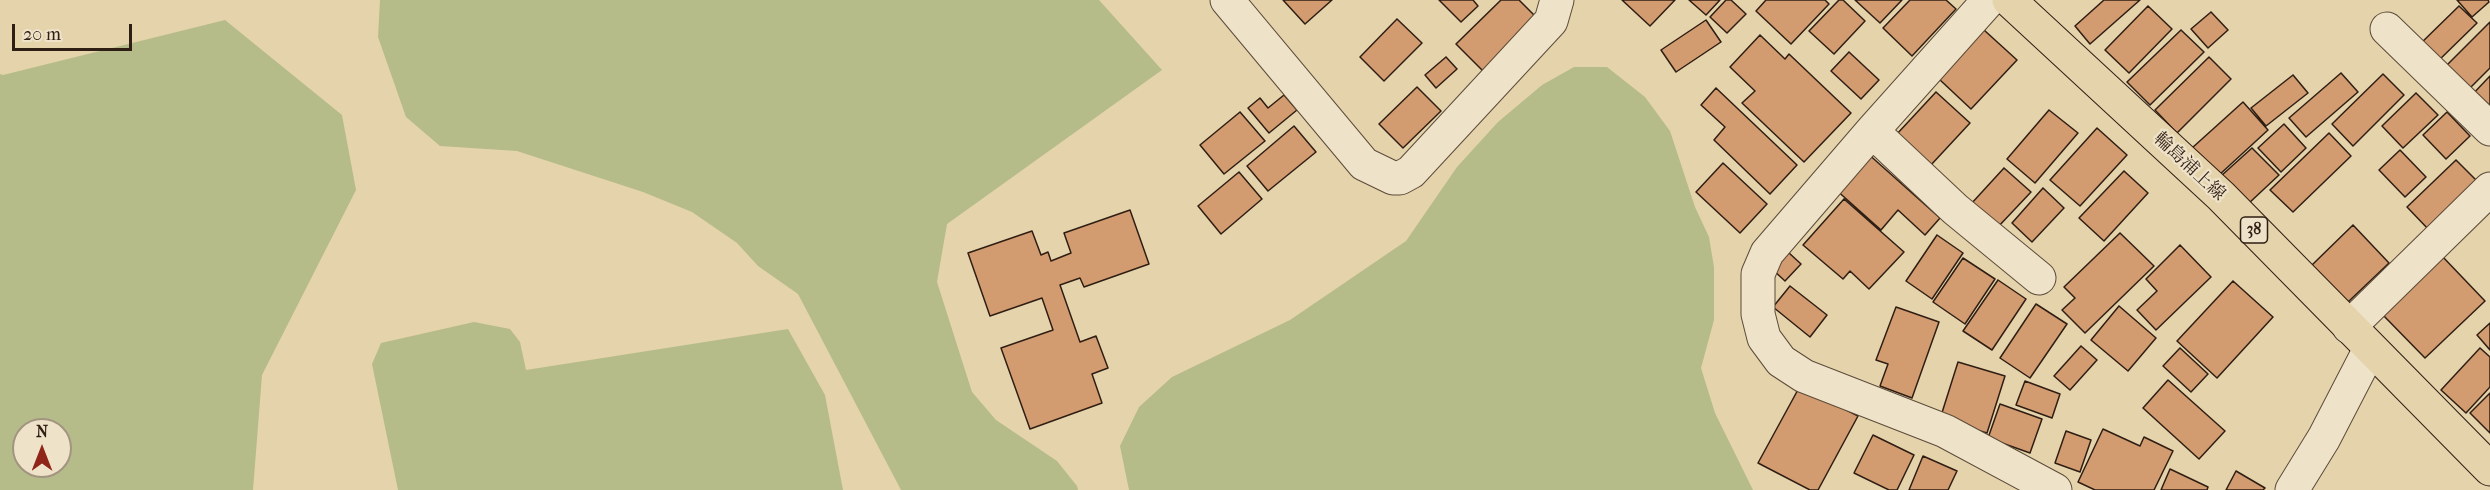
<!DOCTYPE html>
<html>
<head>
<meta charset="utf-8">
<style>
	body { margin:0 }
	#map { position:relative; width:2490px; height:490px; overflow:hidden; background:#e5d3ac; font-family:"IM FELL French Canon",serif }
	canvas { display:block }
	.north { position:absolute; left:12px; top:418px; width:60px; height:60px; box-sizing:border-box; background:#eee2c9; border:2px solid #a29480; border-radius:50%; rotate:0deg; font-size:16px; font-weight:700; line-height:24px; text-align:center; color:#2f1e13 }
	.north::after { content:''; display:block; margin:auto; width:21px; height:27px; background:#8f2418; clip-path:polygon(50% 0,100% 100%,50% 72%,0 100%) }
	.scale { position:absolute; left:12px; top:24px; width:120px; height:27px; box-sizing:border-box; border:3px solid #2f1e13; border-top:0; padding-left:8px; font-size:18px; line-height:21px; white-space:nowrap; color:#2f1e13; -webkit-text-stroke:4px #eee2c9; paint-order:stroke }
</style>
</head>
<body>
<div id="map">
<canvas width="2490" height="490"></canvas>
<div class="north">N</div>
<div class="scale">20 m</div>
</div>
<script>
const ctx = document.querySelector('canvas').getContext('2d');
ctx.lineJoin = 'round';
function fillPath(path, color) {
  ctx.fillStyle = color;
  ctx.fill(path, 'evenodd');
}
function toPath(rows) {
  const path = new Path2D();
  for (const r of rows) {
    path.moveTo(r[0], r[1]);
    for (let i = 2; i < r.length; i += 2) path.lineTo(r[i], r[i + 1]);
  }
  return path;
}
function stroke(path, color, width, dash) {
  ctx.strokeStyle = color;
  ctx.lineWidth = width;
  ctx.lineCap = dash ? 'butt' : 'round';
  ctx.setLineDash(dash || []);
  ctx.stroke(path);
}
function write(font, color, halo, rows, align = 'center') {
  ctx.font = font + ' "IM FELL French Canon","Noto Serif JP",serif';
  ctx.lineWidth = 4.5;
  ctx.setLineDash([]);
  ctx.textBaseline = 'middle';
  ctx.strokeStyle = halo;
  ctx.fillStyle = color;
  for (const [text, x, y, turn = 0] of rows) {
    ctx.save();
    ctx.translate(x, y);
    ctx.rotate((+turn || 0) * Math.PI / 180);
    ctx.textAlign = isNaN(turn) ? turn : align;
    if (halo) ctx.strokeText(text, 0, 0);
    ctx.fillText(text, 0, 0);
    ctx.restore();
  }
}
const green = toPath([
	[380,0,1099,0,1162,70,947,224,937,282,972,392,996,420,1057,461,1077,486,1078,490,901,490,798,294,758,266,737,243,692,212,643,192,517,151,440,146,406,117,378,37],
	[225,20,342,115,356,190,262,375,253,490,0,490,0,74,3,75],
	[24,430,60,430,60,466,24,466],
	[1574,67,1607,67,1645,97,1670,131,1695,207,1709,237,1714,267,1714,320,1701,368,1715,413,1753,490,1129,490,1120,446,1139,407,1172,377,1290,320,1406,241,1457,167,1498,122,1542,85],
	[474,322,510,329,520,342,526,370,788,329,825,395,843,490,398,490,372,364,381,343]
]);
const building = toPath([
	[1283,0,1332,0,1305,24,1283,0],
	[1439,0,1473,0,1478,6,1461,22,1439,0],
	[1501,0,1519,0,1541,22,1487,75,1456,44,1501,0],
	[1622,0,1675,0,1650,26,1622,0],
	[1689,0,1720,0,1706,15,1689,0],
	[1726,0,1731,0,1746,14,1727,33,1710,17,1726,0],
	[1766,0,1825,0,1829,4,1791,44,1756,11,1766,0],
	[1839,0,1843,0,1865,21,1834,54,1809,31,1839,0],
	[1855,0,1902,0,1880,23,1855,0],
	[1910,0,1946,0,1956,9,1912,56,1883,28,1910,0],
	[2104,0,2140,0,2090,44,2075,26,2104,0],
	[2457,0,2488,0,2489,2,2472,17,2457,0],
	[2148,6,2172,29,2129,73,2105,50,2148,6],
	[2459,6,2477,23,2433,66,2416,48,2459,6],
	[2211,12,2228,30,2208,48,2191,29,2211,12],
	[1397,19,1422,43,1384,81,1360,57,1397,19],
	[1706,20,1721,42,1676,72,1661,50,1706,20],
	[2490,22,2490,68,2464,94,2441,71,2490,22],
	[1984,30,2017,60,1971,109,1939,79,1984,30],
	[2181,30,2204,52,2150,105,2127,82,2181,30],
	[1760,35,1785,59,1789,54,1851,113,1804,162,1742,103,1755,91,1730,67,1760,35],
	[1849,52,1879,80,1861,99,1831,71,1849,52],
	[1446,57,1457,69,1436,88,1425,75,1446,57],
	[2209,57,2231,79,2177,133,2155,110,2209,57],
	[2341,73,2358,92,2306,137,2289,118,2341,73],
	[2383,74,2404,95,2353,146,2332,124,2383,74],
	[2293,75,2308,93,2266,126,2251,108,2293,75],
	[2490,76,2490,117,2470,97,2490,76],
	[1417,87,1441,111,1403,148,1379,124,1417,87],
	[1716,88,1797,165,1770,194,1714,140,1725,127,1701,105,1716,88],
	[1936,92,1970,123,1930,166,1896,135,1936,92],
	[2416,93,2438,115,2403,148,2382,126,2416,93],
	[1284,95,1297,110,1269,133,1248,108,1260,98,1268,108,1284,95],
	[2243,102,2268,130,2218,176,2192,148,2243,102],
	[2049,110,2078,133,2035,183,2007,159,2049,110],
	[1240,112,1265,141,1224,174,1200,145,1240,112],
	[2447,112,2470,136,2446,159,2423,135,2447,112],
	[2284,124,2306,148,2281,172,2258,148,2284,124],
	[1294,126,1316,152,1268,191,1247,166,1294,126],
	[2097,128,2127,155,2080,206,2050,180,2097,128],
	[2329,133,2351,156,2293,212,2270,190,2329,133],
	[2252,148,2279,175,2248,204,2221,176,2252,148],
	[2400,150,2426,177,2405,197,2379,170,2400,150],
	[1866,152,1940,218,1925,235,1898,210,1881,230,1834,188,1866,152],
	[2456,160,2480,184,2430,231,2407,207,2456,160],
	[1723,163,1767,204,1740,233,1696,192,1723,163],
	[2004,168,2031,192,1997,228,1971,204,2004,168],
	[2124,171,2148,193,2104,241,2079,218,2124,171],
	[1239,172,1262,199,1221,234,1198,206,1239,172],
	[2043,188,2064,208,2032,242,2012,223,2043,188],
	[1844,199,1904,252,1869,289,1850,271,1843,279,1803,245,1844,199],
	[1130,210,1149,264,1084,287,1080,278,1060,285,1080,342,1096,336,1108,368,1092,374,1102,403,1030,429,1001,348,1053,330,1042,298,990,316,968,253,1032,231,1041,255,1048,252,1051,261,1071,253,1064,233,1130,210],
	[2353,225,2389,263,2347,303,2312,265,2353,225],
	[2120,233,2154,266,2085,333,2062,310,2075,298,2064,287,2120,233],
	[1937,235,1963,253,1932,299,1906,281,1937,235],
	[2180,245,2211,277,2156,330,2137,310,2157,291,2146,279,2180,245],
	[1788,252,1801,264,1785,281,1772,269,1788,252],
	[2441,255,2485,301,2425,358,2381,313,2441,255],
	[1963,258,1995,279,1965,324,1933,302,1963,258],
	[1998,280,2026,299,1992,350,1963,331,1998,280],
	[2233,281,2273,317,2217,378,2177,341,2233,281],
	[1790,286,1827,315,1810,337,1773,307,1790,286],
	[2036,304,2067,324,2030,378,2000,358,2036,304],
	[2119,306,2156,338,2128,371,2091,340,2119,306],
	[1896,307,1939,322,1912,398,1880,386,1888,364,1876,360,1896,307],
	[2490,323,2490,350,2477,335,2490,323],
	[2081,346,2097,360,2070,390,2054,376,2081,346],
	[2180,348,2208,374,2191,392,2163,366,2180,348],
	[2480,348,2490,357,2490,387,2466,413,2441,390,2480,348],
	[1958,362,2005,376,1987,433,1940,419,1958,362],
	[2168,380,2225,431,2199,459,2143,408,2168,380],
	[2025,381,2060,394,2052,418,2016,405,2025,381],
	[1800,386,1858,416,1818,490,1810,490,1758,463,1800,386],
	[2490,393,2490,433,2470,413,2490,393],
	[2000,404,2042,419,2030,453,1988,438,2000,404],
	[2103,429,2140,446,2144,437,2173,451,2154,490,2095,490,2078,482,2103,429],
	[2066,431,2091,440,2080,472,2055,463,2066,431],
	[1873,435,1914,455,1897,490,1889,490,1854,473,1873,435],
	[1923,456,1957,471,1948,490,1909,490,1923,456],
	[2170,469,2208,487,2207,490,2161,490,2170,469],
	[2236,471,2265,488,2263,490,2226,490,2236,471]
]);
const minor = toPath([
	[1227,0,1364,164,1393,178,1400,178,1411,172,1551,21,1557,0],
	[1989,0,1872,131,1767,253,1758,274,1758,314,1764,338,1781,361,1804,376,1945,431,2055,490],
	[2387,29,2490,129],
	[1872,131,1955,209,2039,278],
	[2349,327,2490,189],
	[2292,490,2324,438,2370,349]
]);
const primary = toPath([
	[2009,0,2221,196,2490,469]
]);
const shields = [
	[2254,230,27]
];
const shieldNames = [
	["38",2254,230]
];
const streetNames = [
	["輪島浦上線",2189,167,43]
];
fillPath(green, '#b5bc89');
fillPath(building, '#d29c70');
stroke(building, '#2f1e13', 1.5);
stroke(minor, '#5c4b39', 35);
stroke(primary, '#2f1e13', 35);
stroke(minor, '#eee2c9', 33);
stroke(primary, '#e5d3ac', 33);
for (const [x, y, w] of shields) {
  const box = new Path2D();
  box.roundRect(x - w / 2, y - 13, w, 26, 4.5);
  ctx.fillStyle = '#eee2c9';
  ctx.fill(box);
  stroke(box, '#2f1e13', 1.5);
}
write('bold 16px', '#2f1e13', null, shieldNames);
write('18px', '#2f1e13', '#eee2c9', streetNames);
</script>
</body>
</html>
